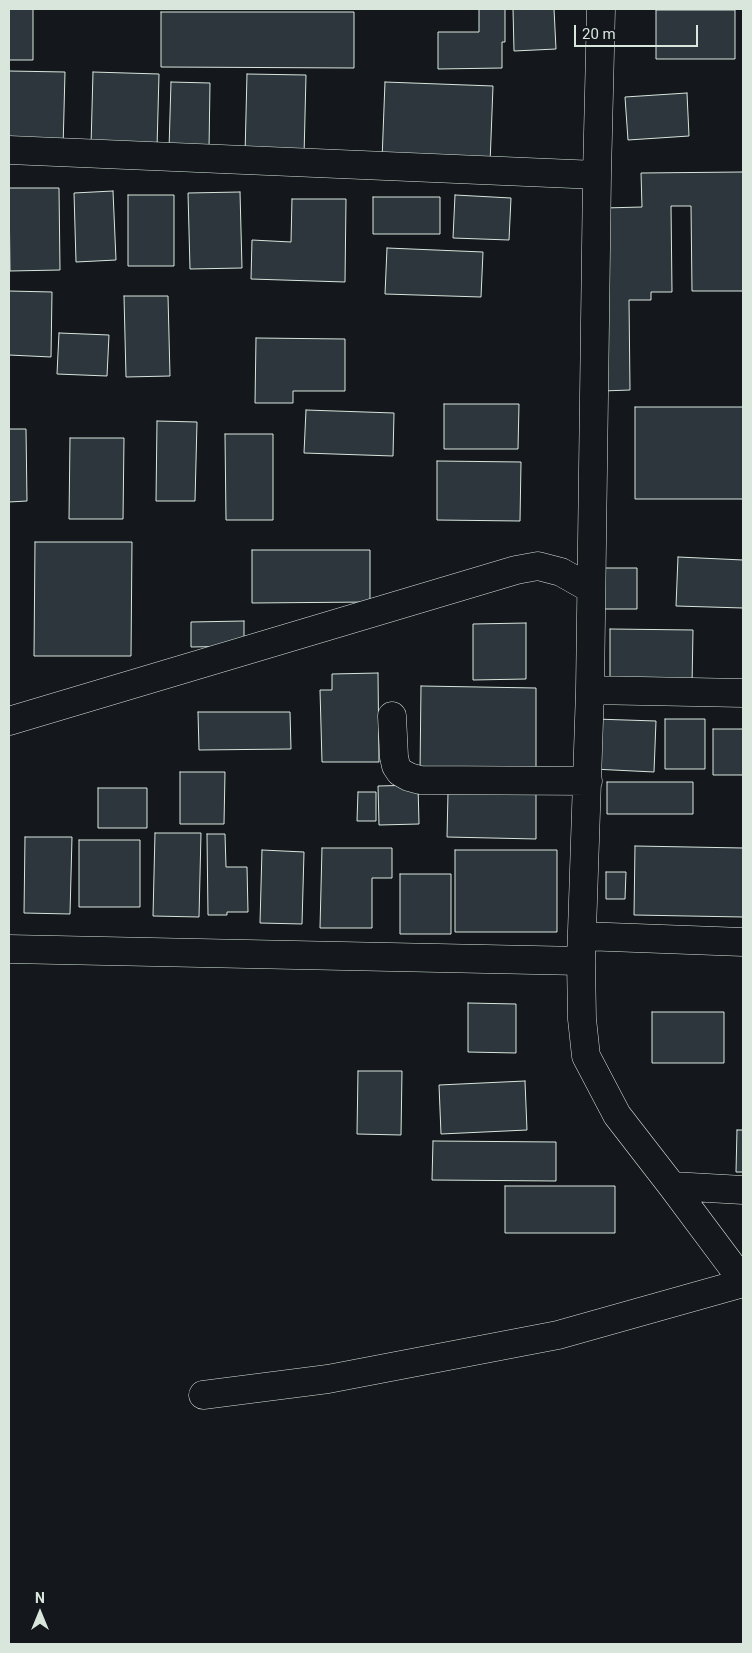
<!DOCTYPE html>
<html>
<head>
<meta charset="utf-8">
<style>
	body { margin:0 }
	#map { position:relative; width:752px; height:1653px; overflow:hidden; background:#14181c; font-family:Roboto,sans-serif }
	canvas { display:block }
	.frame { position:absolute; inset:0; border:10px solid #d8e6dc; pointer-events:none }
	.north { position:absolute; left:15px; top:1588px; width:50px; height:50px; -webkit-text-stroke:4px #14181c; paint-order:stroke; rotate:0deg; font-size:14px; font-weight:700; line-height:20px; text-align:center; color:#d8e6dc }
	.north::after { content:''; display:block; margin:auto; width:18px; height:22px; background:#d8e6dc; clip-path:polygon(50% 0,100% 100%,50% 72%,0 100%) }
	.scale { position:absolute; left:574px; top:25px; width:124px; height:22px; box-sizing:border-box; border:2px solid #d8e6dc; border-top:0; padding-left:6px; font-size:15px; line-height:18px; white-space:nowrap; color:#d8e6dc; -webkit-text-stroke:4px #14181c; paint-order:stroke }
</style>
</head>
<body>
<div id="map">
<canvas width="752" height="1653"></canvas>
<div class="frame"></div>
<div class="north">N</div>
<div class="scale">20 m</div>
</div>
<script>
const ctx = document.querySelector('canvas').getContext('2d');
ctx.lineJoin = 'round';
function fillPath(path, color) {
  ctx.fillStyle = color;
  ctx.fill(path, 'evenodd');
}
function toPath(rows) {
  const path = new Path2D();
  for (const r of rows) {
    path.moveTo(r[0], r[1]);
    for (let i = 2; i < r.length; i += 2) path.lineTo(r[i], r[i + 1]);
  }
  return path;
}
function stroke(path, color, width, dash) {
  ctx.strokeStyle = color;
  ctx.lineWidth = width;
  ctx.lineCap = dash ? 'butt' : 'round';
  ctx.setLineDash(dash || []);
  ctx.stroke(path);
}
const building = toPath([
	[9,9,33,9,33,60,9,60,9,9],
	[479,9,505,9,505,42,502,42,502,68,438,69,438,32,479,32,479,9],
	[513,9,554,9,556,49,514,51,513,9],
	[656,10,735,10,735,59,656,59,656,10],
	[161,12,354,12,354,68,161,67,161,12],
	[9,71,65,72,63,149,9,148,9,71],
	[93,72,159,74,157,148,91,146,93,72],
	[247,74,306,75,304,156,245,155,247,74],
	[171,82,210,83,209,150,169,149,171,82],
	[385,82,493,86,490,164,382,160,385,82],
	[687,93,689,136,628,140,625,97,687,93],
	[743,172,743,291,692,291,691,206,671,206,672,292,651,292,651,300,629,300,630,390,602,391,604,208,642,207,641,173,743,172],
	[9,188,59,188,60,270,10,271,9,188],
	[113,191,116,260,76,262,74,193,113,191],
	[240,192,242,268,190,269,188,193,240,192],
	[128,195,174,195,174,266,128,266,128,195],
	[455,195,511,198,509,240,453,238,455,195],
	[373,197,440,197,440,234,373,234,373,197],
	[292,199,346,199,345,282,251,279,252,240,291,242,292,199],
	[387,248,483,252,481,297,385,294,387,248],
	[9,291,52,292,51,357,9,355,9,291],
	[124,296,168,296,170,376,126,377,124,296],
	[59,333,109,335,107,376,57,374,59,333],
	[256,338,345,339,345,391,293,391,293,403,255,403,256,338],
	[444,404,519,404,518,449,444,449,444,404],
	[635,407,743,407,743,499,635,499,635,407],
	[306,410,394,413,393,456,304,453,306,410],
	[157,421,197,422,195,501,156,501,157,421],
	[9,429,26,429,27,501,9,502,9,429],
	[225,434,273,434,273,520,226,520,225,434],
	[70,438,124,438,123,519,69,519,70,438],
	[437,461,521,462,520,521,437,520,437,461],
	[35,542,132,542,131,656,34,656,35,542],
	[252,550,370,550,370,602,252,603,252,550],
	[678,557,743,560,743,608,676,606,678,557],
	[597,568,637,568,637,609,597,609,597,568],
	[244,621,244,646,191,647,191,622,244,621],
	[526,623,526,679,473,680,473,624,526,623],
	[610,629,693,630,692,685,610,684,610,629],
	[378,673,379,762,322,762,320,690,332,690,332,674,378,673],
	[421,686,536,688,536,774,420,773,421,686],
	[198,712,290,712,291,749,199,750,198,712],
	[595,719,656,721,654,772,593,769,595,719],
	[665,719,705,719,705,769,665,769,665,719],
	[713,729,743,729,743,775,713,775,713,729],
	[180,772,225,772,224,824,180,824,180,772],
	[607,782,693,782,693,814,607,814,607,782],
	[418,785,419,824,379,825,378,786,418,785],
	[98,788,147,788,147,828,98,828,98,788],
	[358,792,376,792,376,821,357,821,358,792],
	[448,793,536,794,536,839,447,837,448,793],
	[155,833,201,833,199,917,153,916,155,833],
	[207,834,225,834,226,867,247,867,248,912,227,912,227,915,208,915,207,834],
	[25,837,72,837,70,914,24,913,25,837],
	[79,840,140,840,140,907,79,907,79,840],
	[635,846,743,848,743,917,634,915,635,846],
	[322,848,392,848,392,878,372,878,372,928,320,928,322,848],
	[262,850,304,852,302,924,260,923,262,850],
	[455,850,557,850,557,932,455,932,455,850],
	[606,872,626,872,625,899,606,899,606,872],
	[400,874,451,874,451,934,400,934,400,874],
	[468,1003,516,1004,516,1053,468,1052,468,1003],
	[652,1012,724,1012,724,1063,652,1063,652,1012],
	[358,1071,402,1071,401,1135,357,1134,358,1071],
	[525,1081,527,1130,441,1134,439,1085,525,1081],
	[737,1130,743,1130,743,1172,736,1172,737,1130],
	[433,1141,556,1142,556,1181,432,1180,433,1141],
	[505,1186,615,1186,615,1233,505,1233,505,1186]
]);
const minor = toPath([
	[601,9,597,175,590,690,581,961,582,1019,586,1056,617,1115,672,1186,743,1281],
	[9,150,597,175],
	[590,690,743,693],
	[392,716,394,757,396,766,400,772,409,777,420,780,588,781],
	[9,721,516,570,538,566,561,572,591,589],
	[582,936,743,942],
	[9,949,581,961],
	[672,1186,743,1190],
	[203,1395,328,1379,558,1335,743,1283]
]);
fillPath(building, '#2c363c');
stroke(building, '#d8e6dc', 1);
stroke(minor, '#d8e6dc', 29);
stroke(minor, '#14181c', 28);
</script>
</body>
</html>
